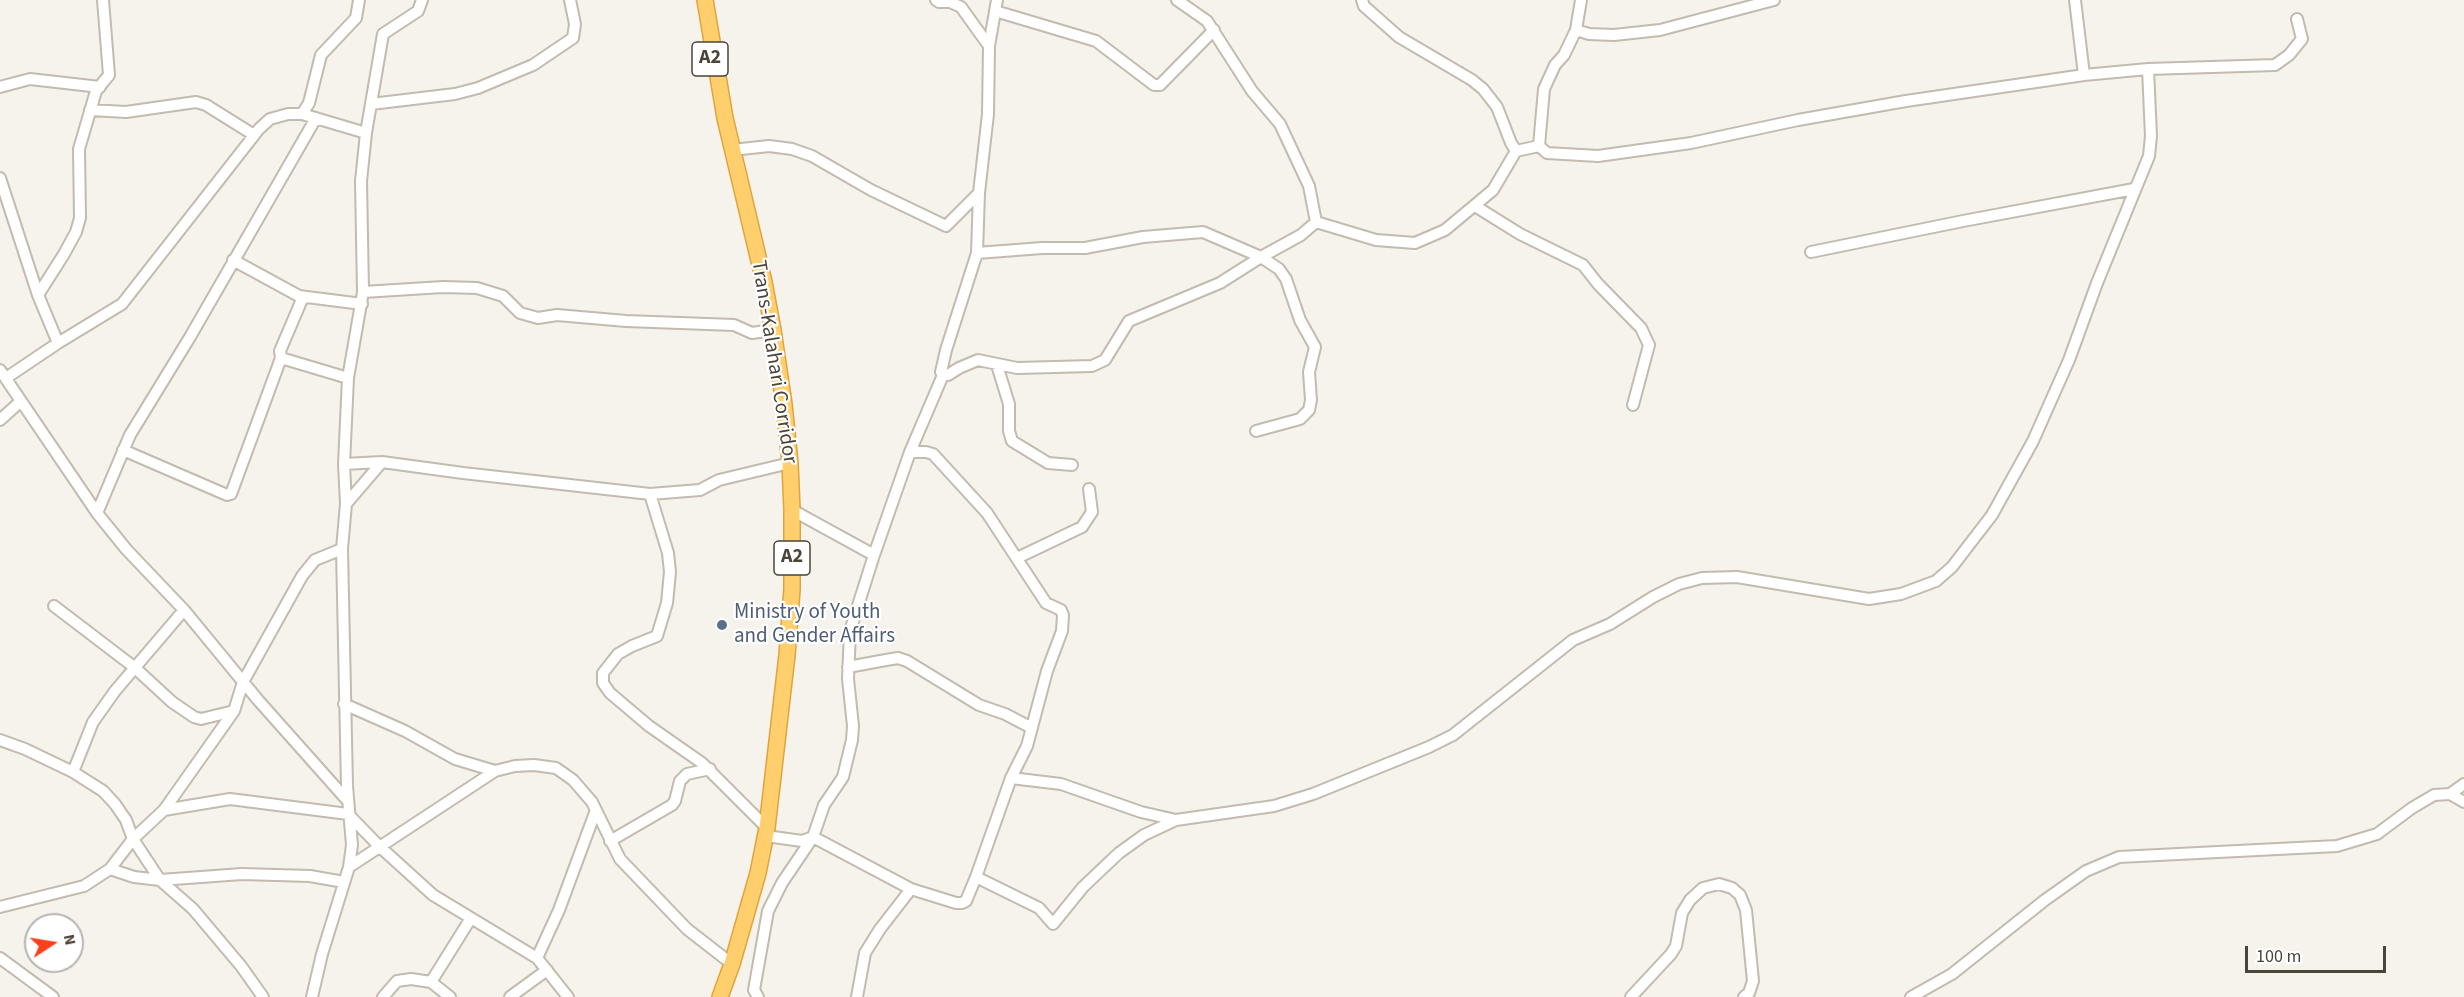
<!DOCTYPE html>
<html>
<head>
<meta charset="utf-8">
<style>
	body { margin:0 }
	#map { position:relative; width:2464px; height:997px; overflow:hidden; background:#f6f3ec; font-family:"Source Sans 3",sans-serif }
	canvas { display:block }
	.north { position:absolute; left:24px; top:913px; width:60px; height:60px; box-sizing:border-box; background:#fff; border:2px solid #b7b4b0; border-radius:50%; rotate:78deg; font-size:16px; font-weight:700; line-height:24px; text-align:center; color:#4b4439 }
	.north::after { content:''; display:block; margin:auto; width:21px; height:27px; background:#fc3f1d; clip-path:polygon(50% 0,100% 100%,50% 72%,0 100%) }
	.scale { position:absolute; left:2245px; top:946px; width:141px; height:27px; box-sizing:border-box; border:3px solid #4b4439; border-top:0; padding-left:8px; font-size:18px; line-height:21px; white-space:nowrap; color:#4b4439; -webkit-text-stroke:4px #fff; paint-order:stroke }
</style>
</head>
<body>
<div id="map">
<canvas width="2464" height="997"></canvas>
<div class="north">N</div>
<div class="scale">100 m</div>
</div>
<script>
const ctx = document.querySelector('canvas').getContext('2d');
ctx.lineJoin = 'round';
function toPath(rows) {
  const path = new Path2D();
  for (const r of rows) {
    path.moveTo(r[0], r[1]);
    for (let i = 2; i < r.length; i += 2) path.lineTo(r[i], r[i + 1]);
  }
  return path;
}
function stroke(path, color, width, dash) {
  ctx.strokeStyle = color;
  ctx.lineWidth = width;
  ctx.lineCap = dash ? 'butt' : 'round';
  ctx.setLineDash(dash || []);
  ctx.stroke(path);
}
function write(font, color, halo, rows, align = 'center') {
  ctx.font = font + ' "Source Sans 3",sans-serif';
  ctx.lineWidth = 4.5;
  ctx.setLineDash([]);
  ctx.textBaseline = 'middle';
  ctx.strokeStyle = halo;
  ctx.fillStyle = color;
  for (const [text, x, y, turn = 0] of rows) {
    ctx.save();
    ctx.translate(x, y);
    ctx.rotate((+turn || 0) * Math.PI / 180);
    ctx.textAlign = isNaN(turn) ? turn : align;
    if (halo) ctx.strokeText(text, 0, 0);
    ctx.fillText(text, 0, 0);
    ctx.restore();
  }
}
const minor = toPath([
	[936,0,939,2,950,2,961,7,989,46],
	[1177,0,1207,21,1252,91,1280,124,1309,186,1316,222],
	[1362,0,1364,6,1399,37,1472,80,1483,89,1497,107,1511,143,1516,151],
	[2075,0,2084,75],
	[995,11,1096,41,1154,85,1160,85,1214,30],
	[1576,30,1581,0],
	[0,87,30,79,100,87],
	[371,104,455,94,478,88,533,65,573,38,575,24,570,0],
	[90,110,126,112,196,102,206,105,254,135],
	[302,114,309,103,321,55,356,18,359,0],
	[1539,146,1547,153,1598,156,1691,143,1798,120,1906,101,2084,75,2148,69,2275,65,2289,55,2302,39,2297,19],
	[1539,146,1544,89,1555,65,1564,55,1576,30,1589,34,1614,35,1660,30,1774,0],
	[732,150,769,146,792,149,812,156,871,190,946,226,979,193],
	[0,178,38,295,58,343],
	[1475,206,1520,234,1583,265,1598,284,1641,328,1649,345,1633,405],
	[1811,252,1963,221,2134,189],
	[977,253,1042,248,1085,248,1143,237,1203,232,1261,257,1301,235,1316,222,1376,240,1415,243,1445,230,1493,190,1516,151,1539,146],
	[233,260,299,296,362,304],
	[363,292,443,287,477,288,503,296,520,313,538,318,557,315,626,321,734,325,752,333,773,330],
	[38,295,64,254,76,232,80,218,79,149,96,91,109,75,103,0],
	[281,358,348,378],
	[997,365,1009,404,1009,431,1012,441,1048,463,1072,465],
	[0,370,97,513,126,549,184,610,258,700,347,800],
	[943,375,948,375,959,368,978,360,1017,368,1092,366,1105,360,1129,321,1220,283,1261,257,1279,269,1286,279,1300,320,1315,347,1309,372,1311,400,1309,410,1300,419,1256,431],
	[6,378,58,343,122,304,259,129,270,119,288,114,302,114,366,133],
	[0,420,21,401],
	[123,450,227,495,231,494,281,358,280,351,303,297],
	[344,464,382,462,463,473,650,494,700,490,719,480,790,463],
	[650,494,668,553,670,572,667,603,657,636,632,646,618,654,603,673,603,683,610,693,649,726,702,763,767,828],
	[346,504,382,462],
	[792,510,874,555],
	[97,513,130,435,190,337,316,118],
	[1017,558,1082,527,1092,512,1089,489],
	[54,606,134,667,172,702,194,717,201,719,234,711],
	[848,667,886,660,898,658,907,661,979,705,1005,714,1032,728],
	[344,704,405,731,455,759,495,771,515,766,534,765,556,768,573,780,592,802,620,859,687,929,732,964],
	[0,740,25,749,73,772,103,791,115,804,126,820,133,839,160,880,193,909,241,966,263,997],
	[73,772,93,722,115,691,184,610],
	[1011,778,1061,784,1141,812,1176,820],
	[2450,794,2464,784],
	[164,810,230,799,348,814,379,846,433,895,537,958,568,997],
	[766,836,802,841,813,837,911,889,956,903,962,903,966,901,976,877,1011,778,1027,746,1047,671,1062,631,1063,615,1061,610,1046,603,987,513,933,454,926,452,910,452],
	[610,841,672,805,675,801,680,781,687,774,710,769],
	[349,867,495,771],
	[110,869,134,877,160,880,242,874,310,876,344,882],
	[976,877,1039,908,1053,924,1083,887,1103,868,1119,853,1144,835,1176,820,1274,806,1313,794,1429,747,1453,735,1573,640,1610,624,1653,597,1679,584,1702,578,1737,577,1869,599,1901,594,1936,581,1952,567,1992,515,2033,441,2069,360,2097,283,2149,156,2151,136,2148,69],
	[0,907,84,886,110,869,133,839,164,810,234,711,243,682,302,576,315,560,342,549],
	[0,958,53,997],
	[537,958,559,910,596,810],
	[431,982,450,997],
	[312,997,322,954,349,867,352,845,347,786,342,549,346,504,344,464,348,378,363,292,361,181,366,133,383,34,418,11,422,0],
	[383,997,397,981,411,979,431,982,471,918],
	[510,997,547,970],
	[758,997,754,990,768,911,782,883,813,837,824,805,843,777,852,740,853,726,848,679,850,631,874,555,910,452,943,375,941,372,946,350,977,253,979,193,988,114,989,46,997,0],
	[857,997,865,953,880,929,911,889],
	[1631,997,1671,954,1676,946,1682,913,1690,900,1703,888,1719,884,1732,888,1740,895,1746,910,1753,981,1749,993,1744,997],
	[1911,997,1952,974,2045,900,2086,871,2119,857,2337,846,2377,834,2412,808,2434,795,2450,794,2464,802]
]);
const highway = toPath([
	[705,0,725,118,764,282,773,330,784,404,790,463,792,510,792,589,787,655,767,828,758,873,732,964,720,997]
]);
const markers = [
	[722,625,6,"#5c6f8a"]
];
const shields = [
	[710,59,36],
	[792,558,36]
];
const shieldNames = [
	["A2",710,59],
	["A2",792,558]
];
const streetNames = [
	["Trans-Kalahari Corridor",773,362,81]
];
const serviceNames = [
	["Ministry of Youth",734,613],
	["and Gender Affairs",734,637]
];
stroke(minor, '#c2bbae', 14);
stroke(highway, '#e0a43c', 18);
stroke(minor, '#fff', 10);
stroke(highway, '#ffcf6e', 15);
for (const [x, y, r, color] of markers) {
  const dot = new Path2D();
  dot.arc(x, y, r, 0, 2 * Math.PI);
  ctx.fillStyle = color;
  ctx.fill(dot);
  stroke(dot, '#fff', 2);
}
for (const [x, y, w] of shields) {
  const box = new Path2D();
  box.roundRect(x - w / 2, y - 17, w, 34, 4.5);
  ctx.fillStyle = '#fff';
  ctx.fill(box);
  stroke(box, '#4b4439', 1.5);
}
write('bold 20px', '#4b4439', null, shieldNames);
write('21px', '#4b4439', '#fff', streetNames);
write('21px', '#4e5e75', '#fff', serviceNames, 'left');
</script>
</body>
</html>
